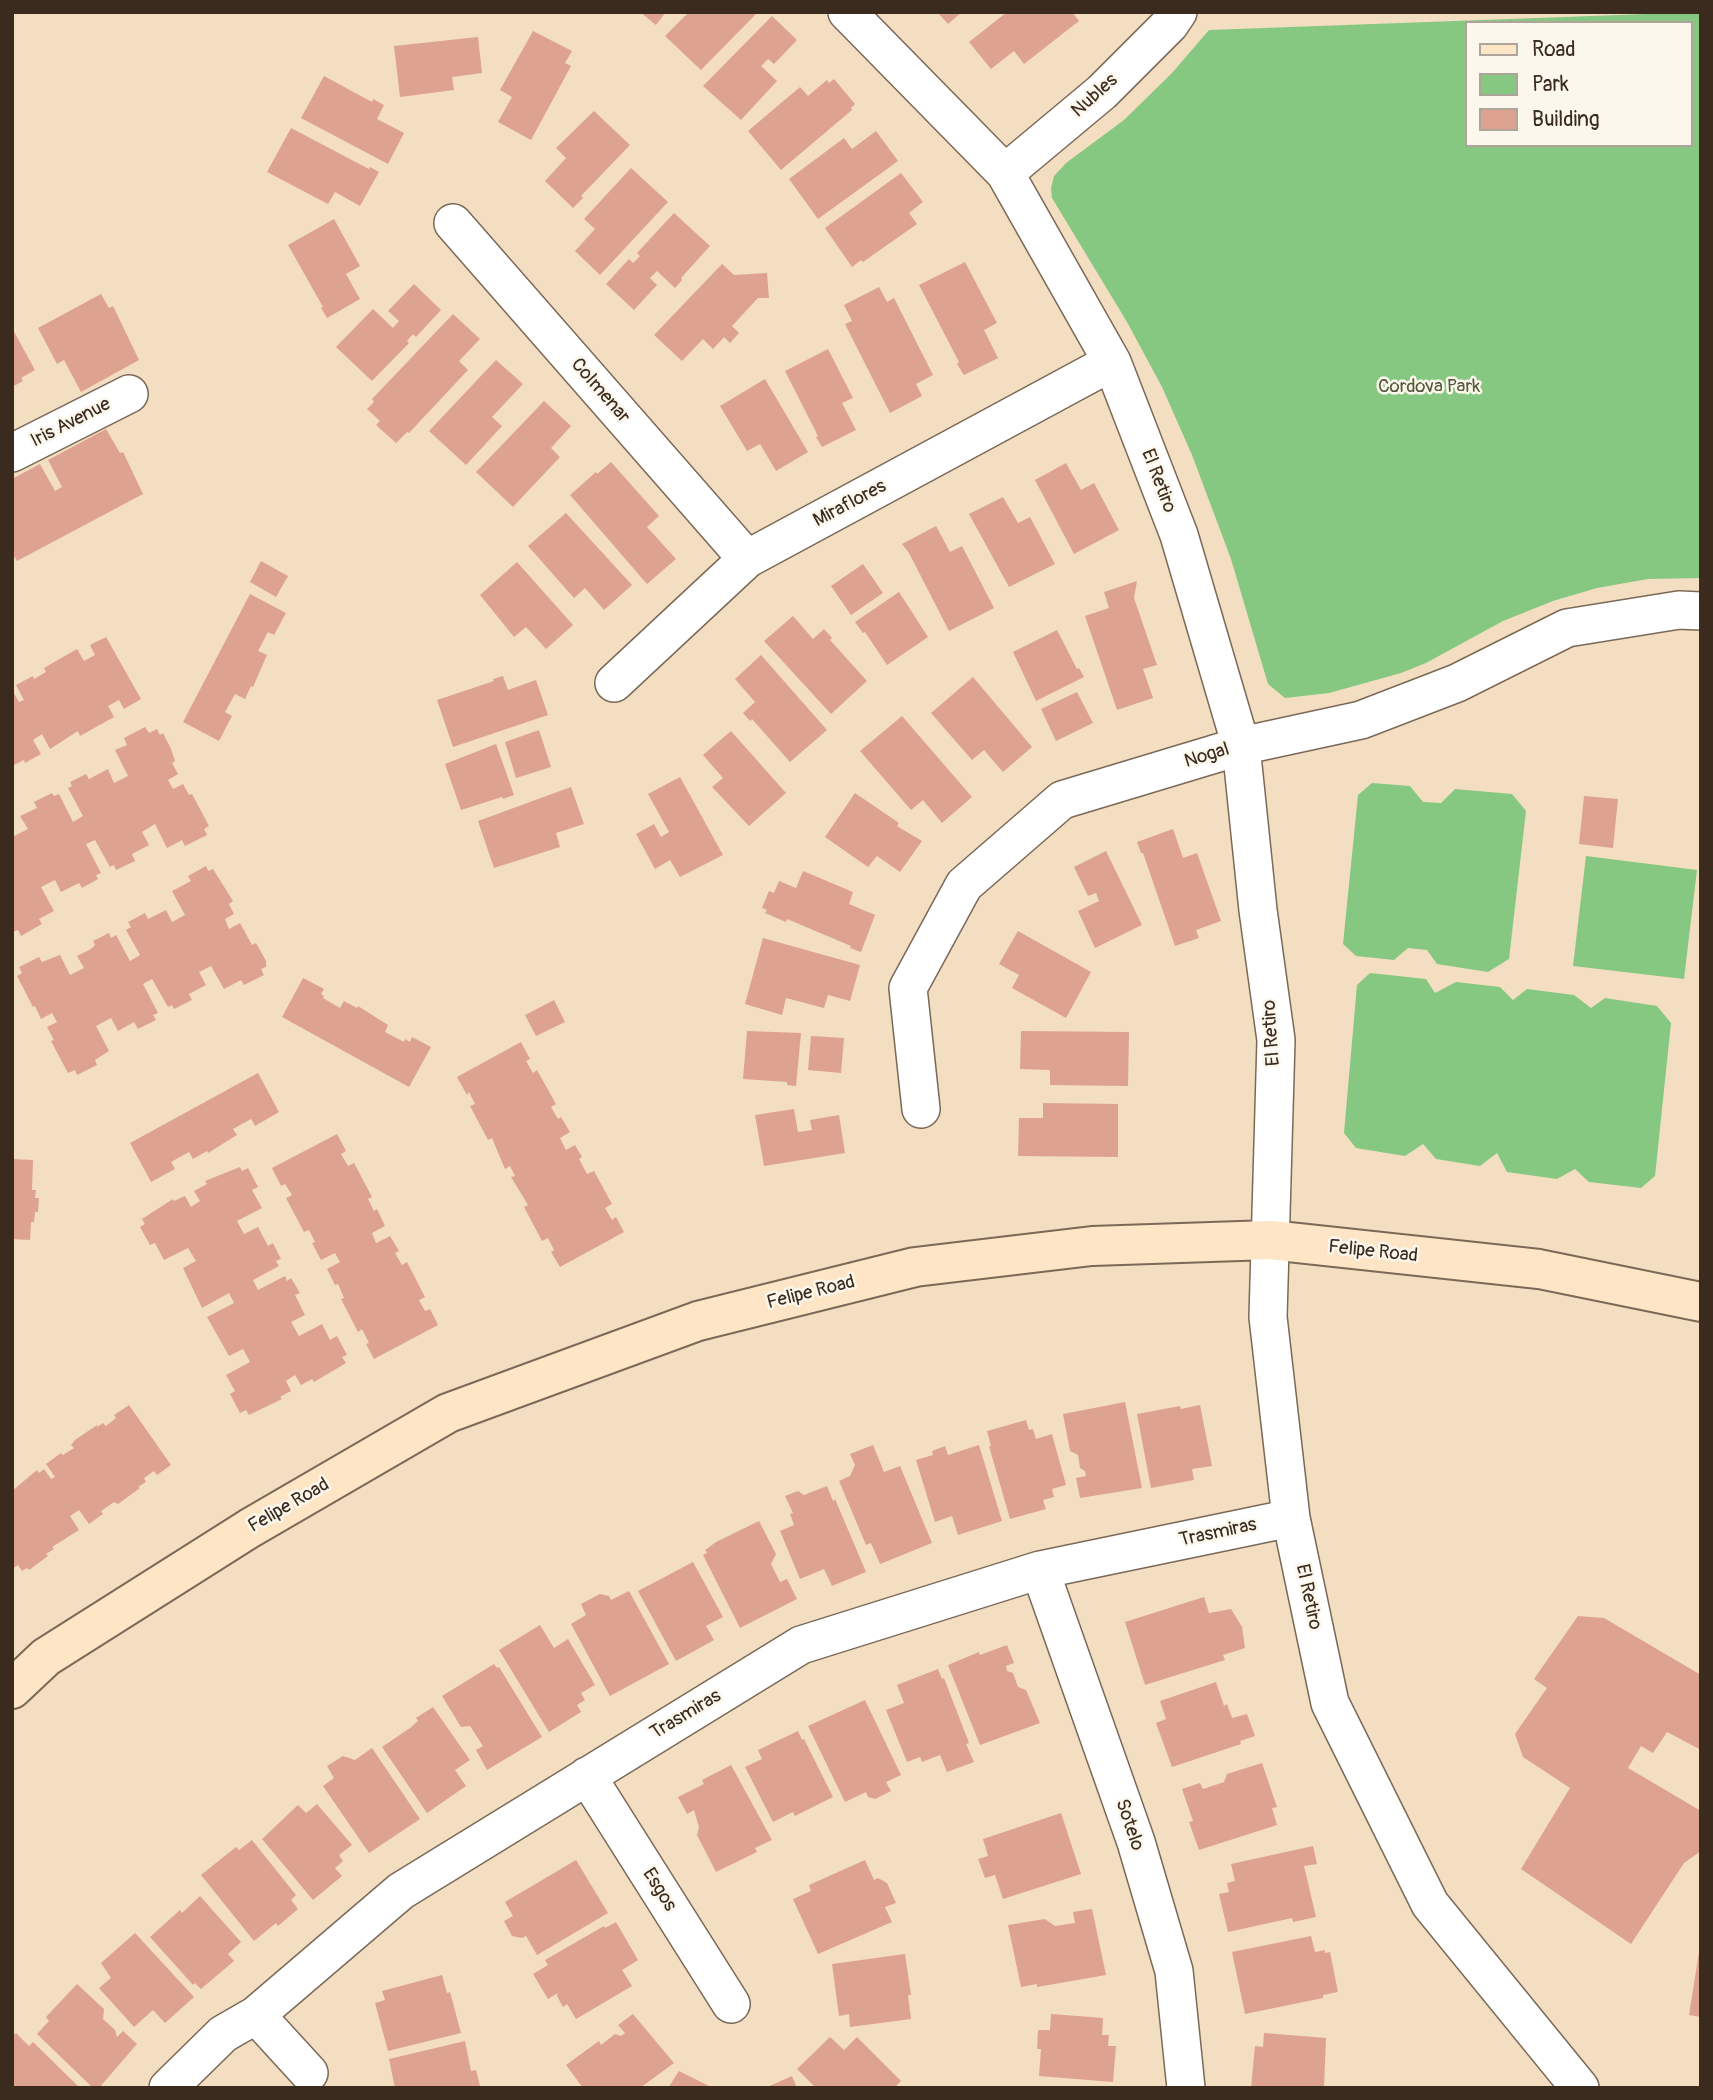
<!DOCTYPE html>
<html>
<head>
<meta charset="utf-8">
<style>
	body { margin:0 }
	#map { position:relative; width:1713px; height:2100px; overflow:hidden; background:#f3dec2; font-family:Pangolin,sans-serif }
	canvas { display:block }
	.frame { position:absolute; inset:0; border:14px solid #3b2a1e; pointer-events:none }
	.legend { position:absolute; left:1465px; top:21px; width:228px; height:126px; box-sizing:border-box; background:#fbf7ec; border:2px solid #aea59a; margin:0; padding:9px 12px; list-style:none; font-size:21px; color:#3b2a1e }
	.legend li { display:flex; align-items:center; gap:14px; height:35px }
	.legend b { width:35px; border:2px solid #aea59a }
</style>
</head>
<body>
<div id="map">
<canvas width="1713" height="2100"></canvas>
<div class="frame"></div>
<ul class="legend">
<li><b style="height:9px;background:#fde5c5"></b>Road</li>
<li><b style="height:19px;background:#86c881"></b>Park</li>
<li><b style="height:19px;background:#dea291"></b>Building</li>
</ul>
</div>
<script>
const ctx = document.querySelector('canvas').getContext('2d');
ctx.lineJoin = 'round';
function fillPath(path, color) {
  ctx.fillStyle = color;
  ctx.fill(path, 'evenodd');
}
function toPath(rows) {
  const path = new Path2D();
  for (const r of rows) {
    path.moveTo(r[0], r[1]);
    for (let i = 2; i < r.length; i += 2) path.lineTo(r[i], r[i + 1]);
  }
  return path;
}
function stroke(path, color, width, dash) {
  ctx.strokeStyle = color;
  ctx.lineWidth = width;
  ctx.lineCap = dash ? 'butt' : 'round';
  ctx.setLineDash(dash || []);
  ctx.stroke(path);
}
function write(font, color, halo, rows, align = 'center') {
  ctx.font = font + ' Pangolin,sans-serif';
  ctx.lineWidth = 5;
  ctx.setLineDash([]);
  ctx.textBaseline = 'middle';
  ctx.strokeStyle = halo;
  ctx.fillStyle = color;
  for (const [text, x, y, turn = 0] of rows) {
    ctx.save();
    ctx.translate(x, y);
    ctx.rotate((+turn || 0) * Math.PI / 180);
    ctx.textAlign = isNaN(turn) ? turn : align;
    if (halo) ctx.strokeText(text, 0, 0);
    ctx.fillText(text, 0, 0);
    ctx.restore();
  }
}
const green = toPath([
	[1701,12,1701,578,1648,579,1597,588,1553,601,1503,621,1426,663,1401,673,1329,693,1285,698,1268,684,1231,559,1192,455,1162,387,1127,322,1052,198,1051,188,1054,176,1066,163,1124,120,1172,73,1209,30],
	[1466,23,1690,23,1690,145,1466,145],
	[1372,783,1410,786,1423,802,1441,803,1455,789,1512,794,1526,811,1509,959,1488,972,1437,964,1427,950,1408,948,1394,960,1356,956,1343,944,1358,795],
	[1586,856,1697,870,1684,979,1573,966],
	[1370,973,1426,979,1435,993,1456,982,1500,987,1513,1000,1527,989,1574,995,1591,1008,1605,998,1657,1006,1671,1023,1655,1176,1641,1188,1589,1182,1575,1169,1557,1179,1507,1172,1497,1153,1480,1166,1436,1159,1423,1144,1405,1156,1356,1148,1344,1133,1357,985]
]);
const building = toPath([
	[640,12,666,12,656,25],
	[685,12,758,12,701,70,665,36,687,14],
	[937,12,962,12,948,24],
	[1007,12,1072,12,1079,21,1024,64,1014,51,991,69,969,42],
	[772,16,797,40,774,64,768,59,761,66,777,81,741,120,703,86],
	[533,31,572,51,565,63,571,66,531,140,498,122,512,97,500,90],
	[478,37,482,73,452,77,454,90,400,97,394,46],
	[324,76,372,102,373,99,384,105,377,119,404,133,388,164,301,118],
	[834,79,855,104,851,108,852,110,781,170,748,131,800,87,808,96,827,80,829,83],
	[594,111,630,145,581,196,583,198,573,208,545,181,566,158,556,148],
	[291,128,369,169,370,167,379,172,360,206,335,192,328,204,267,172],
	[876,131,898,161,818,219,789,179,844,138,852,149],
	[631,168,668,202,600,275,575,251,595,229,584,219],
	[901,173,923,202,909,213,917,224,863,262,861,260,852,267,825,228],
	[674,213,710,246,681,278,682,280,675,288,657,271,650,278,657,285,634,310,606,284,629,259,633,263,640,256,637,253],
	[334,219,360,266,346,274,360,299,327,318,321,308,323,307,288,245],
	[965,262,997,323,984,330,998,358,964,375,957,364,959,362,919,285],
	[722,264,734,275,767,273,769,298,758,298,732,326,739,333,730,343,724,337,713,349,703,339,682,361,654,335],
	[414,284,441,310,416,337,413,334,407,341,409,343,372,381,336,347,373,309,393,328,399,321,388,311],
	[879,287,887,302,894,298,933,375,916,384,922,396,890,413,845,324,852,321,844,305],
	[101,294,109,308,113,306,139,360,81,392,64,360,57,364,38,328],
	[453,314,480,339,459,361,468,370,409,433,407,432,396,443,376,425,380,421,367,409,374,402,372,399],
	[12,328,35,370,21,378,23,381,12,387],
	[828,349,853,398,842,403,856,430,822,447,816,437,818,436,785,371],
	[496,360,523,384,492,417,502,426,466,465,429,431],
	[765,379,808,452,776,471,760,444,747,451,720,406],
	[544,401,571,426,551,448,560,457,513,507,476,472],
	[106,429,120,453,123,452,143,494,17,561,12,553,12,479,40,464,55,491,62,487,48,460],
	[611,462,659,516,647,527,676,559,647,584,570,495,596,472,597,474],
	[1066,463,1081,490,1094,483,1119,530,1074,554,1035,480],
	[1003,497,1018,523,1030,517,1055,564,1009,587,969,514],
	[566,513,632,585,604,610,585,588,574,598,528,546],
	[936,526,950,552,962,546,994,608,949,631,909,553,902,544],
	[261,561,288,576,276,597,250,582],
	[517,562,573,625,546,649,526,627,514,637,480,595],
	[863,564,883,593,851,615,831,586],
	[1137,581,1134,598,1157,665,1143,669,1153,698,1117,710,1085,616,1109,608,1104,592],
	[899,592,928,637,887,665,865,632,863,633,855,622],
	[250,594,286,613,274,635,268,632,258,651,267,655,253,687,251,686,245,699,235,694,225,712,232,716,219,741,183,722],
	[793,616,813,639,824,629,832,638,830,640,867,681,831,714,764,641],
	[1057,630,1077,669,1079,668,1084,677,1036,701,1013,652],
	[106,637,141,699,124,709,119,700,108,706,114,717,80,736,78,731,50,749,42,734,33,740,41,754,25,763,24,760,12,766,12,690,19,702,24,700,16,685,33,676,34,679,46,672,44,668,77,649,84,661,95,655,90,645],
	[761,655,827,730,790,762,752,719,750,721,743,713,755,702,735,679],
	[503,676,508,690,536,680,548,715,453,747,437,700,494,681,493,679],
	[973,677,1032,747,1003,772,984,750,972,760,931,713],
	[1077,692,1093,723,1056,741,1041,709],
	[902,716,972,797,942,823,923,800,911,810,860,751],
	[145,727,149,733,157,729,160,735,163,733,171,749,175,761,172,763,178,774,168,780,173,789,183,784,189,795,192,794,209,826,204,829,207,835,185,846,182,840,167,848,155,824,142,832,149,845,132,854,135,861,116,870,114,865,110,867,95,840,86,844,101,873,96,875,98,879,82,888,79,883,61,892,55,880,41,887,54,911,39,919,42,924,21,936,18,930,12,932,12,837,28,829,20,816,37,808,34,802,52,793,54,796,59,794,73,822,83,816,68,788,72,786,70,782,86,774,89,779,108,769,114,783,128,776,115,750,127,745,124,738],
	[539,730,551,767,516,778,505,742],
	[731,731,786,793,749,826,712,787,723,778,703,755],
	[496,744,514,795,503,799,502,797,461,810,445,764],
	[680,777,723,855,680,877,670,860,655,869,636,834,654,824,661,837,669,832,648,794],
	[571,787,584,824,556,833,560,847,494,868,478,821],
	[855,793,899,823,897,826,922,841,900,872,877,856,868,867,825,837],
	[1584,796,1618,799,1613,848,1579,844],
	[1173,829,1183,858,1197,853,1221,921,1196,930,1199,938,1175,946,1143,853,1141,853,1137,842],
	[1106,851,1142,925,1095,948,1078,911,1099,901,1096,893,1088,896,1074,867],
	[206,866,208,871,213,869,233,901,229,904,234,914,225,919,229,929,240,923,252,945,256,943,266,961,266,967,261,969,264,975,244,985,241,980,224,989,211,966,199,972,206,985,189,994,192,1000,174,1009,172,1005,168,1007,152,979,143,984,158,1013,153,1015,156,1020,138,1029,134,1022,118,1031,111,1018,96,1026,109,1051,95,1060,97,1065,77,1075,75,1070,68,1073,51,1041,54,1040,47,1027,57,1022,52,1013,41,1019,35,1006,33,1007,17,976,22,973,19,967,39,957,42,962,60,955,70,975,84,968,77,956,91,949,95,945,93,941,109,933,111,938,116,935,130,961,140,955,126,930,131,927,128,922,145,913,148,919,166,910,172,922,185,915,172,891,191,881,188,876],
	[803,871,853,892,849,904,875,915,861,952,850,948,851,946,787,919,786,922,765,913,767,910,762,908,769,891,774,893,779,881,796,888],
	[1018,931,1091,972,1066,1018,1012,988,1019,975,999,964],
	[763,938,860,965,850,1001,828,995,824,1008,786,998,782,1015,745,1004],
	[303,978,324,989,321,994,324,996,323,998,340,1008,344,1001,357,1008,358,1006,388,1025,385,1032,404,1042,405,1039,410,1042,412,1037,431,1047,409,1087,282,1017],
	[554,1000,565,1022,536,1036,525,1015],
	[747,1031,801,1033,796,1086,787,1085,787,1082,743,1079],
	[1021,1031,1129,1032,1128,1086,1050,1085,1050,1070,1020,1069],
	[811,1036,844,1038,841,1073,808,1070],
	[521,1042,530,1059,526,1061,533,1073,537,1070,556,1104,551,1107,558,1119,561,1117,570,1132,560,1138,566,1150,575,1145,582,1157,579,1159,587,1174,594,1171,612,1204,605,1208,612,1220,616,1217,624,1232,560,1267,551,1252,554,1250,548,1238,542,1241,524,1207,528,1205,511,1177,515,1176,510,1166,505,1169,492,1138,488,1140,470,1106,475,1104,469,1092,467,1095,457,1077],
	[258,1073,279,1112,255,1126,251,1119,233,1129,237,1135,208,1153,207,1151,193,1159,189,1152,171,1162,175,1169,151,1182,130,1143],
	[1043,1103,1118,1104,1118,1157,1018,1156,1019,1118,1043,1118],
	[794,1109,798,1132,812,1130,810,1120,839,1115,845,1153,764,1166,755,1115],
	[337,1134,346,1151,341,1154,348,1166,354,1163,372,1197,368,1199,374,1211,377,1209,385,1226,372,1233,376,1243,390,1236,399,1251,395,1253,402,1265,407,1262,425,1297,419,1300,425,1311,430,1309,438,1325,374,1359,366,1344,369,1343,362,1329,358,1332,341,1299,344,1298,338,1284,335,1285,327,1269,340,1262,335,1253,321,1260,312,1243,315,1242,309,1230,304,1232,286,1198,292,1195,285,1184,281,1186,272,1168],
	[12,1159,33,1160,32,1190,36,1190,35,1198,39,1198,38,1212,35,1212,34,1222,31,1222,30,1240,12,1239],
	[240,1167,242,1171,248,1168,258,1187,252,1190,262,1208,237,1221,244,1234,258,1227,268,1246,273,1243,281,1259,276,1261,279,1266,253,1280,258,1290,285,1276,287,1281,291,1278,300,1293,295,1295,305,1315,291,1322,299,1336,322,1324,330,1340,337,1336,347,1355,342,1357,346,1363,314,1382,312,1379,301,1385,295,1375,286,1381,291,1391,280,1397,282,1399,249,1415,246,1410,240,1413,230,1394,235,1391,226,1375,250,1362,243,1349,229,1356,207,1317,234,1303,229,1293,202,1308,183,1268,196,1261,188,1248,164,1260,155,1243,150,1245,140,1227,145,1224,142,1219,173,1199,174,1201,185,1196,191,1207,200,1201,194,1191,207,1184,205,1181],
	[1125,1402,1142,1488,1080,1498,1076,1478,1086,1476,1085,1471,1080,1468,1078,1455,1070,1451,1063,1414],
	[129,1405,171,1465,157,1475,154,1471,144,1478,146,1482,138,1487,140,1488,118,1504,114,1502,101,1511,103,1514,89,1524,79,1510,70,1516,79,1530,52,1547,54,1549,46,1554,48,1556,29,1570,27,1568,22,1571,18,1565,12,1569,12,1491,37,1470,39,1473,44,1469,51,1479,55,1477,46,1464,61,1453,63,1455,74,1448,71,1445,75,1440,97,1425,97,1427,103,1423,106,1426,116,1418,114,1415],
	[1200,1405,1212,1466,1192,1469,1194,1480,1151,1488,1137,1414,1180,1406,1181,1409],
	[1026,1420,1029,1430,1033,1429,1036,1439,1052,1434,1066,1485,1052,1489,1054,1497,1043,1500,1046,1509,1010,1519,989,1446,991,1446,987,1431],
	[873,1445,884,1472,900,1466,932,1543,880,1564,871,1543,866,1545,839,1481,850,1476,855,1465,850,1454],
	[979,1445,1002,1521,958,1535,952,1516,935,1522,916,1460,933,1455,932,1451,945,1446,948,1455],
	[827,1486,833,1501,835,1499,866,1572,832,1586,824,1569,800,1579,780,1531,794,1525,790,1514,793,1513,785,1496,798,1491,804,1495],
	[759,1521,776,1554,771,1564,780,1582,787,1579,797,1599,740,1628,703,1555,707,1553,705,1550,716,1542],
	[693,1562,723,1617,706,1626,714,1640,676,1661,638,1591],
	[629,1591,669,1664,610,1696,571,1624,586,1615,581,1604,600,1594,609,1596,611,1600],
	[1204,1597,1209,1613,1231,1609,1242,1627,1245,1648,1223,1655,1225,1660,1145,1685,1125,1622],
	[1578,1616,1604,1618,1701,1675,1701,1750,1667,1732,1653,1753,1641,1746,1628,1768,1701,1811,1701,1851,1684,1863,1631,1944,1521,1869,1570,1788,1523,1757,1515,1734,1547,1688,1534,1679],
	[540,1625,554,1648,568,1639,595,1685,581,1693,585,1700,577,1705,581,1712,549,1732,499,1650],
	[1007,1645,1014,1663,1006,1666,1007,1671,1013,1673,1018,1687,1026,1690,1040,1723,980,1745,948,1665,979,1652,980,1655],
	[494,1664,497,1668,499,1667,542,1737,487,1770,476,1750,483,1746,470,1726,461,1727,442,1696],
	[938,1669,942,1679,944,1678,969,1743,966,1744,974,1762,947,1772,940,1755,922,1762,920,1757,907,1762,886,1710,904,1703,897,1685],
	[1216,1682,1224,1706,1227,1704,1232,1718,1247,1714,1255,1736,1240,1741,1241,1744,1172,1767,1156,1723,1166,1719,1160,1701],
	[865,1700,901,1775,886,1782,891,1791,875,1799,868,1797,866,1792,845,1802,808,1726],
	[433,1707,470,1760,455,1770,466,1786,427,1813,382,1747,410,1728,418,1721,416,1718],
	[798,1731,802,1740,804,1739,833,1797,795,1816,793,1812,773,1822,745,1767,762,1759,758,1750],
	[372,1748,420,1819,369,1853,323,1786,334,1778,327,1766,343,1756,355,1760],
	[1262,1763,1277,1807,1272,1808,1277,1825,1199,1850,1189,1822,1193,1821,1182,1789,1200,1783,1203,1789,1224,1782,1227,1774],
	[731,1765,772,1840,755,1848,757,1852,716,1872,697,1835,699,1827,694,1810,687,1814,678,1797,704,1784,702,1780],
	[317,1804,352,1845,339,1855,343,1861,335,1868,342,1876,313,1900,262,1839,298,1805,306,1813],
	[1061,1813,1081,1874,1003,1899,995,1875,985,1878,978,1859,988,1856,983,1839],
	[252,1840,296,1895,291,1900,298,1909,278,1926,276,1923,254,1941,201,1875,236,1847,239,1850],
	[1313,1846,1317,1864,1304,1866,1316,1917,1293,1922,1292,1918,1228,1932,1219,1894,1229,1892,1227,1883,1235,1881,1231,1864],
	[576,1860,608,1913,537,1955,526,1936,522,1938,512,1936,504,1921,513,1916,505,1902],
	[865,1860,874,1880,878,1878,887,1883,896,1903,885,1907,892,1922,818,1954,793,1899,811,1891,809,1885],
	[200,1896,241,1942,228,1954,234,1961,201,1989,195,1983,193,1985,150,1937,180,1910,182,1913],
	[1092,1909,1106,1975,1037,1987,1037,1984,1021,1987,1008,1925,1045,1919,1055,1926,1075,1923,1073,1912],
	[616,1922,638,1960,622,1970,632,1986,576,2019,567,2004,563,2007,557,1996,558,1993,548,1999,533,1974,548,1965,545,1960,604,1926,605,1928],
	[135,1933,194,1997,165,2023,153,2010,134,2027,99,1988,111,1978,101,1963],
	[1311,1936,1315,1952,1325,1950,1325,1953,1330,1952,1338,1992,1323,1995,1323,1998,1245,2014,1232,1952],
	[1699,1952,1701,1952,1701,2017,1689,2015],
	[905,1954,911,1995,908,1995,911,2019,850,2027,849,2014,839,2016,832,1964],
	[442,1975,447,1993,450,1992,461,2033,388,2051,375,2003,385,2000,382,1991],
	[77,1984,104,2009,103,2019,115,2030,117,2037,123,2031,137,2044,99,2088,93,2088,37,2034,49,2021,46,2017],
	[633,2014,674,2063,640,2088,583,2088,566,2065,599,2041,601,2045,615,2034,621,2036,625,2033,618,2025],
	[1051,2014,1103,2018,1102,2035,1109,2035,1108,2046,1116,2046,1113,2082,1039,2076,1041,2049,1037,2049,1038,2030,1050,2030],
	[16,2033,29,2046,33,2042,80,2088,12,2088,12,2037],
	[1264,2033,1326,2038,1324,2088,1251,2088,1255,2046,1263,2047],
	[830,2037,844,2050,857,2037,901,2081,894,2088,816,2088,797,2069],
	[465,2041,471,2071,476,2070,480,2086,395,2088,389,2059],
	[679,2071,713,2088,668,2088],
	[792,2076,797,2088,765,2088]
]);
const minor = toPath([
	[847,12,1005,173,1112,362,1179,535,1241,746,1258,910,1276,1040,1268,1317,1291,1518,1330,1703,1430,1904,1580,2088],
	[1005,173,1102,92,1170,24,1178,12],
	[453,223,747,559],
	[12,453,129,394],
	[614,683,747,559,1112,362],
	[921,1109,908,988,964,885,1062,800,1241,746,1361,720,1457,683,1567,628,1679,610,1701,611],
	[1040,1570,1136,1842,1174,1971,1186,2088],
	[587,1776,731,2004],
	[256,2015,309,2073],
	[168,2088,223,2034,256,2015,401,1891,801,1645,1040,1570,1291,1518]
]);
const secondary = toPath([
	[12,1689,46,1657,250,1528,448,1413,698,1321,915,1267,1092,1246,1270,1240,1539,1269,1701,1302]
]);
const streetNames = [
	["Nubles",1095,96,-42],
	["Colmenar",600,391,49],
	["Iris Avenue",71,423,-27],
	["El Retiro",1158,481,69],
	["Miraflores",850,504,-28],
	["Nogal",1207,756,-17],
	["El Retiro",1272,1033,-94],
	["Felipe Road",1373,1252,6],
	["Felipe Road",811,1293,-14],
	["Felipe Road",289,1506,-30],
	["Trasmiras",1218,1533,-12],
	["El Retiro",1308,1597,78],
	["Trasmiras",686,1715,-31],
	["Sotelo",1129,1825,71],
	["Esgos",659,1890,58]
];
const parkNames = [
	["Cordova Park",1429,387]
];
fillPath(green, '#86c881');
fillPath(building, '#dea291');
stroke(minor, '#7b6957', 40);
stroke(secondary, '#7b6957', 42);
stroke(minor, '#fff', 37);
stroke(secondary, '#fde5c5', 38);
write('19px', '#3b2a1e', '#fbf7ec', streetNames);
write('19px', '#52593c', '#fbf7ec', parkNames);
</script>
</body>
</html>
